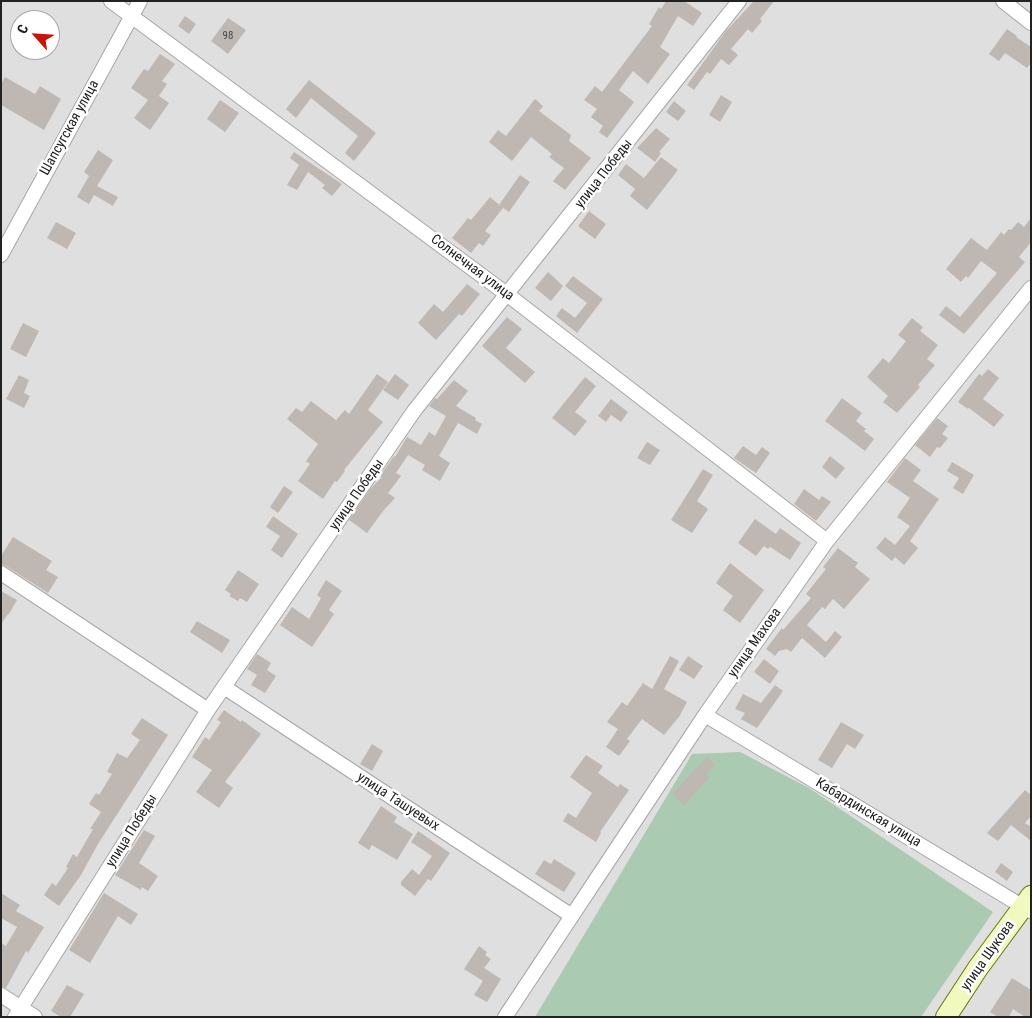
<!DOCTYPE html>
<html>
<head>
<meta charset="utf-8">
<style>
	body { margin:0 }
	#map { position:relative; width:1032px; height:1018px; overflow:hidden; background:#f2efe9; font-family:"Roboto Condensed",sans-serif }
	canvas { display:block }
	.frame { position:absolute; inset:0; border:2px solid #222; pointer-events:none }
	.north { position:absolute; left:10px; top:10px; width:50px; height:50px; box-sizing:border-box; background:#fff; border:1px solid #a7a7a7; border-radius:50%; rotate:296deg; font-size:14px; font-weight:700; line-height:20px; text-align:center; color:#222 }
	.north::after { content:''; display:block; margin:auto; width:18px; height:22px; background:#cf1104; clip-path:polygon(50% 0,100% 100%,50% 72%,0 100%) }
</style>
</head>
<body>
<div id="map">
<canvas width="1032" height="1018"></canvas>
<div class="frame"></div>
<div class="north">С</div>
</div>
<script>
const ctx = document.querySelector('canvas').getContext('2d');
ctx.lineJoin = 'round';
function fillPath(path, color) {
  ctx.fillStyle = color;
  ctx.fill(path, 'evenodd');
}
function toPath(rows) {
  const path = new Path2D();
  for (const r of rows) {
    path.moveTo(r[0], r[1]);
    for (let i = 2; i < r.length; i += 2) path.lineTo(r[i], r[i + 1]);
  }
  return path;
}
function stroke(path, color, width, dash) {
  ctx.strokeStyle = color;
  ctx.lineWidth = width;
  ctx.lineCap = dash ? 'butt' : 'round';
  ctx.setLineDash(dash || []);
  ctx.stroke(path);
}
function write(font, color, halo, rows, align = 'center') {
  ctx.font = font + ' "Roboto Condensed",sans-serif';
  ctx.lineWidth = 5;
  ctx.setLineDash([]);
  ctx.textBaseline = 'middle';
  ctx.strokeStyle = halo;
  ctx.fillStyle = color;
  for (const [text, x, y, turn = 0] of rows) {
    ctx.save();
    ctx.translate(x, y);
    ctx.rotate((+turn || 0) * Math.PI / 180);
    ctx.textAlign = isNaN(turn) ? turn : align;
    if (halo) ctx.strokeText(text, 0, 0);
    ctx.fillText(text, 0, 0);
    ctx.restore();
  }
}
const residential = toPath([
	[1,1,1031,1,1031,1017,1,1017],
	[20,20,50,20,50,50,20,50]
]);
const cemetery = toPath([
	[740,752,809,788,993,912,921,1017,535,1017,692,754]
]);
const building = toPath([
	[666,1,684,1,702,13,693,26,678,16,660,47,670,54,648,84,633,71,619,90,634,102,607,138,599,132,603,126,591,117,597,109,584,100,595,86,602,92,652,26,649,24,659,7,661,9],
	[754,1,774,1,760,19,762,21,752,33,748,29,731,49,738,55,729,65,721,59,710,74,707,72,694,90,687,85,726,31],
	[185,16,196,24,189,34,178,26],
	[228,18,246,30,228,54,211,41],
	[1007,29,1017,36,1016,37,1031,47,1031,63,1027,68,1005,53,999,61,989,54],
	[160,54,175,64,162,81,167,84,159,96,169,103,150,130,134,118,148,100,131,88,144,69,148,71],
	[5,77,35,94,40,86,61,99,44,130,1,105,1,84],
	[309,80,376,133,354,161,345,153,358,136,311,98,296,118,286,109],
	[721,95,732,102,720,122,709,115],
	[535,99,543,106,539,111,571,135,569,141,591,158,565,190,553,181,564,168,549,157,552,154,531,137,512,161,489,142,498,130,506,136],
	[220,100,239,113,225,132,207,119],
	[674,101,686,111,678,121,666,112],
	[656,128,670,139,659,152,661,153,655,162,637,148],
	[98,150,113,160,97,186,118,197,113,206,94,195,89,204,77,197,89,176,84,172],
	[294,152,342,184,332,196,322,188,325,185,308,172,297,190,287,185,299,165,290,158],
	[661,157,678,170,647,210,630,196,635,189,618,175,626,164,644,178],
	[520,175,530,182,509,212,499,205],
	[490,197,503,208,485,231,491,235,483,246,479,243,471,253,452,238,468,218,471,220],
	[589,211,606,224,595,239,578,226],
	[1031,218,1031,242,1019,257,1025,262,964,334,939,315,946,306,960,317,997,273,981,261,968,278,966,276,961,282,946,269,971,238,987,250,1001,232,1004,235,1009,229,1011,230,1018,222,1024,227],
	[56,222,76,233,67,249,47,238],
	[548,272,563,286,551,301,535,288],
	[573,276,603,299,577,333,556,316,562,308,575,318,587,303,565,286],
	[467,284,480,294,462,316,459,314,436,340,418,323,434,304,443,312],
	[507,317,522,329,506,348,535,372,525,383,482,346],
	[912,318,923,327,920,331,938,345,927,359,935,365,918,385,920,387,913,395,897,413,883,402,888,396,867,377,883,358,889,363,906,341,898,335],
	[23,323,39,331,26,357,10,349],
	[988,369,999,378,983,399,1004,415,994,427,969,408,968,409,958,402,979,374,982,376],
	[377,374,388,382,368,410,383,422,344,470,345,471,337,482,335,481,323,499,298,481,310,464,306,461,318,444,287,419,296,408,302,412,311,401,336,420,345,410,349,414],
	[395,374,409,385,398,400,383,390],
	[19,375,29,380,24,393,30,396,24,408,6,399],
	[585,377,596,386,575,412,587,421,575,436,552,418],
	[454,380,468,391,456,406,476,418,475,420,482,424,477,434,458,423,439,456,450,463,440,481,422,470,425,465,408,455,396,473,401,476,388,493,395,498,383,511,367,533,349,520,371,488,382,477,380,476,394,456,395,457,407,437,421,445,429,432,435,436,446,416,429,406,435,398,437,399],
	[842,398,862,413,856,421,866,429,864,431,874,439,865,451,825,421],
	[611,399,628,412,621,422,611,415,606,422,598,416],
	[937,418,948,426,942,434,948,438,940,448,937,447,930,457,915,445],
	[647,442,660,450,650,465,637,458],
	[743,446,756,455,762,447,770,453,756,473,734,458],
	[830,456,845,468,836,479,822,467],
	[905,458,921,470,913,481,939,499,910,541,918,548,904,565,895,557,892,561,876,548,885,537,895,545,910,526,897,517,910,498,887,482],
	[952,462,974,475,963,494,953,488,959,478,947,471],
	[703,469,713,475,697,501,708,509,692,533,671,520],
	[284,486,293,492,278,513,270,507],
	[804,489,819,500,822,496,831,502,816,521,794,504],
	[273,516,298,534,282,558,271,550,280,536,266,527],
	[755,519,776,534,780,528,801,543,790,560,770,547,768,549,764,546,756,556,738,543],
	[13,537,52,561,46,570,58,577,48,593,6,566,1,564,1,556],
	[838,548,858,563,855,567,870,579,844,609,833,599,825,609,822,607,807,625,826,642,835,631,842,637,825,658,802,638,791,652,787,649,779,651,775,656,766,649,782,628,783,630,811,598,806,594,826,569,823,567],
	[730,563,764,590,740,623,723,610,733,596,716,583],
	[238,570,259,584,247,602,240,598,238,601,229,596,231,594,225,590],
	[326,580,342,591,329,610,334,614,312,647,280,625,292,607,309,619,321,598,317,595],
	[1,591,17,600,9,614,8,614,1,624],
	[197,621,230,640,222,653,190,632],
	[257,654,271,663,267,670,276,676,265,693,251,685,257,675,247,669],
	[670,656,679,661,664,689,687,702,679,717,664,735,642,719,627,739,630,741,619,756,606,747,618,729,607,722,622,702,627,706,643,683,652,689],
	[688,656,703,666,694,679,679,670],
	[764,659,779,671,770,684,754,672],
	[775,685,783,691,757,728,741,719,745,713,735,709,743,694,761,703],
	[224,710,241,722,242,720,261,734,225,782,233,788,219,808,196,792,212,770,192,757,205,737,209,740,221,722,217,720],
	[142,718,168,735,98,844,81,875,59,906,44,895,52,883,56,886,68,868,66,867,73,854,77,857,93,829,90,829,101,812,89,804,96,793,99,795,112,774,107,772,117,753,127,758,140,740,131,734],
	[841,722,864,735,855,749,847,744,832,768,818,760],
	[372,744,383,751,372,771,360,764],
	[586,755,603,766,598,773,618,787,620,784,629,790,600,832,601,833,596,842,563,821,568,813,576,818,592,793,570,777],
	[707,757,715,765,706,774,710,777,684,805,672,794],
	[1025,790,1031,795,1031,816,1025,823,1031,827,1031,841,1011,825,998,841,987,833],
	[381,806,397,817,394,822,413,834,397,860,372,845,369,850,358,843],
	[144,830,155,836,139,863,158,876,148,891,142,887,141,890,115,875],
	[418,831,450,853,431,881,428,879,415,896,401,885,401,882,412,869,419,875,432,856,411,842],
	[554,859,576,873,564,892,535,874,544,860,551,864],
	[1001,863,1013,872,1007,881,995,872],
	[1,893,20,905,16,911,44,927,28,953,26,951,6,988,1,986,1,943,6,946,17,927,1,918],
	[104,893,138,914,131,925,118,916,90,963,69,950],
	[479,946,487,952,485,955,491,959,484,968,501,979,487,1002,474,995,483,981,464,969],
	[1012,978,1031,990,1031,1017,1025,1017,1013,1009,1009,1017,998,1017,990,1012],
	[67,985,84,994,70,1017,61,1017,51,1011]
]);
const street = toPath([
	[111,1,508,295,827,541],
	[1003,1,1031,23],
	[1,255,140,1],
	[1,573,208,710],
	[224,687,572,916],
	[705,715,1030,911],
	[1,995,35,1017],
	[15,1017,208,710,414,411,739,1],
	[505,1017,705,715,827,541,1031,288]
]);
const secondary = toPath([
	[946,1017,978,968,1031,896]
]);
const numberNames = [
	["98",228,36]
];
const streetNames = [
	["Шапсугская улица",70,128,-61],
	["улица Победы",604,174,-52],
	["Солнечная улица",472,268,37],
	["улица Победы",357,495,-55],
	["улица Махова",755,643,-55],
	["улица Ташуевых",398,802,33],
	["Кабардинская улица",868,813,31],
	["улица Победы",132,831,-58],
	["улица Шукова",988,956,-55]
];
fillPath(residential, '#e0dfdf');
fillPath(cemetery, '#aacab1');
fillPath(building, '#bfb8b2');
stroke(street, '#a6a6a6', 16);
stroke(secondary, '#667a07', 22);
stroke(street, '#fff', 14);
stroke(secondary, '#f2f9bf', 20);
write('11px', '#494846', null, numberNames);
write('14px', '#222', '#fff', streetNames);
</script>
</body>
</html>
